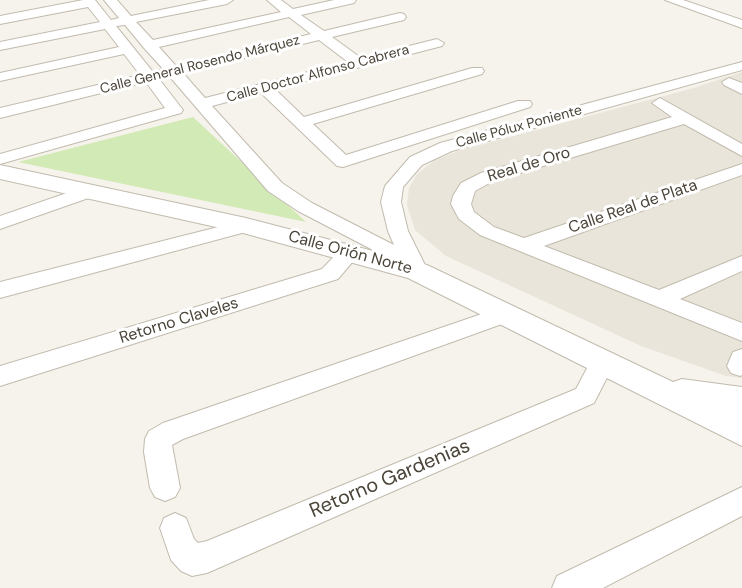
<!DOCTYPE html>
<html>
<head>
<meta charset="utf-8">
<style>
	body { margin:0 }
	canvas { display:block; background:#f6f3ec }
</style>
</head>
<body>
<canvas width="742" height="588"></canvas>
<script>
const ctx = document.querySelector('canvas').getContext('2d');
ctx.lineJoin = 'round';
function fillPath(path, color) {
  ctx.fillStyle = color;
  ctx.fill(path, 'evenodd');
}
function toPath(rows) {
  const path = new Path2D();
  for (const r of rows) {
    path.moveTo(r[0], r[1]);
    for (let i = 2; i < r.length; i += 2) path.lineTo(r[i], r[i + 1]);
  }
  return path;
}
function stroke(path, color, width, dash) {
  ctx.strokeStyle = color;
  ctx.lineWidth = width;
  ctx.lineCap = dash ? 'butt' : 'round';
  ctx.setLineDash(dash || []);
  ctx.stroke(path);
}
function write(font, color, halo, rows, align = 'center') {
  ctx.font = font + ' "DM Sans",sans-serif';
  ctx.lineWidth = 6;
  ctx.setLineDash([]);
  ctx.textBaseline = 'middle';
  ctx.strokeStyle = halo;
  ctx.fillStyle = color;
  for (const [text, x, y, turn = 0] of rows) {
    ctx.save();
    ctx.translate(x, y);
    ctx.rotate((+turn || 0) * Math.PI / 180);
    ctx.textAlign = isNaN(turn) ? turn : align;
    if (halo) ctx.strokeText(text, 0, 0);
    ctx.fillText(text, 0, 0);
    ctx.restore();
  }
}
const residential = toPath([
	[742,72,742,378,726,376,641,346,446,256,415,230,407,205,409,188,417,174,435,160,461,150,690,89]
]);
const green = toPath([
	[193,117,306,222,18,162]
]);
const minor = toPath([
	[83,0,95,0,111,20,119,18,104,0,117,0,131,16,209,0,233,0,227,4,136,22,153,40,281,12,267,0,281,0,293,9,334,0,356,0,354,3,301,15,324,31,400,13,404,14,406,17,404,20,332,37,361,58,437,39,444,43,442,46,275,89,304,117,472,68,482,68,484,71,482,74,313,124,346,155,518,101,530,101,532,104,530,107,343,167,337,166,261,93,212,106,282,183,312,203,394,245,388,231,381,202,385,186,410,157,440,143,742,62,742,70,452,151,422,165,403,187,401,202,408,231,428,271,425,276,417,278,409,276,371,249,298,211,268,191,170,77,159,79,183,110,181,113,0,164,0,154,165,108,146,82,0,118,0,108,140,75,124,54,0,81,0,73,119,47,105,29,0,50,0,42,100,22,88,7,0,24,0,16,83,0],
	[289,17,311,34,176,66,159,47,289,17],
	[125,25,144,48,163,69,153,72,116,26,125,25],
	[319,40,348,62,205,98,183,73,319,40],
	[665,0,683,0,742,20,742,28,665,0],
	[729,78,742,83,742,94,724,85,722,82,729,78],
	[660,98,742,144,742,156,684,124,493,181,475,191,471,204,474,212,494,227,524,238,742,164,742,175,544,246,659,290,742,256,742,271,680,299,742,323,742,341,480,235,459,219,451,204,453,196,461,183,481,173,672,117,652,103,660,98],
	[90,185,97,187,99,191,97,195,0,229,0,216,90,185],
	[246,220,253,222,256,226,253,230,0,298,0,282,246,220],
	[349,246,356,248,360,253,338,279,0,386,0,366,322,269,342,248,349,246],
	[505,306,513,308,517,314,513,320,183,439,172,445,180,488,175,497,165,501,155,497,150,488,144,452,145,439,149,431,163,423,505,306],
	[742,349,742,375,740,376,731,373,727,366,733,352,742,349],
	[603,352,612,355,615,362,594,403,207,573,192,576,181,571,171,560,160,528,164,518,175,513,186,518,194,539,198,543,207,541,576,389,594,355,603,352],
	[742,487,742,516,603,588,552,588,557,576,742,487]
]);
const tertiary = toPath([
	[0,165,246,218,427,265,673,382,682,379,742,387,742,446,408,278,243,233,0,179,0,165]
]);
const farStreetnames = [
	["Calle General Rosendo Márquez",200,65,-14],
	["Calle Doctor Alfonso Cabrera",318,74,-15],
	["Calle Pólux Poniente",519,127,-15]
];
const streetNames = [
	["Real de Oro",529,165,-17],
	["Calle Real de Plata",633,207,-19],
	["Calle Orión Norte",350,253,15],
	["Retorno Claveles",179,321,-17]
];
const nearStreetnames = [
	["Retorno Gardenias",390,479,-23]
];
fillPath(residential, '#eae5da');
fillPath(green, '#d2eab5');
stroke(minor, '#c2bbae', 2);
stroke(tertiary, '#c2bbae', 2);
fillPath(minor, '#fff');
fillPath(tertiary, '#fff');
write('14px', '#4b4439', '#fff', farStreetnames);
write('16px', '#4b4439', '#fff', streetNames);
write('20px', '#4b4439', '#fff', nearStreetnames);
</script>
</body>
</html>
